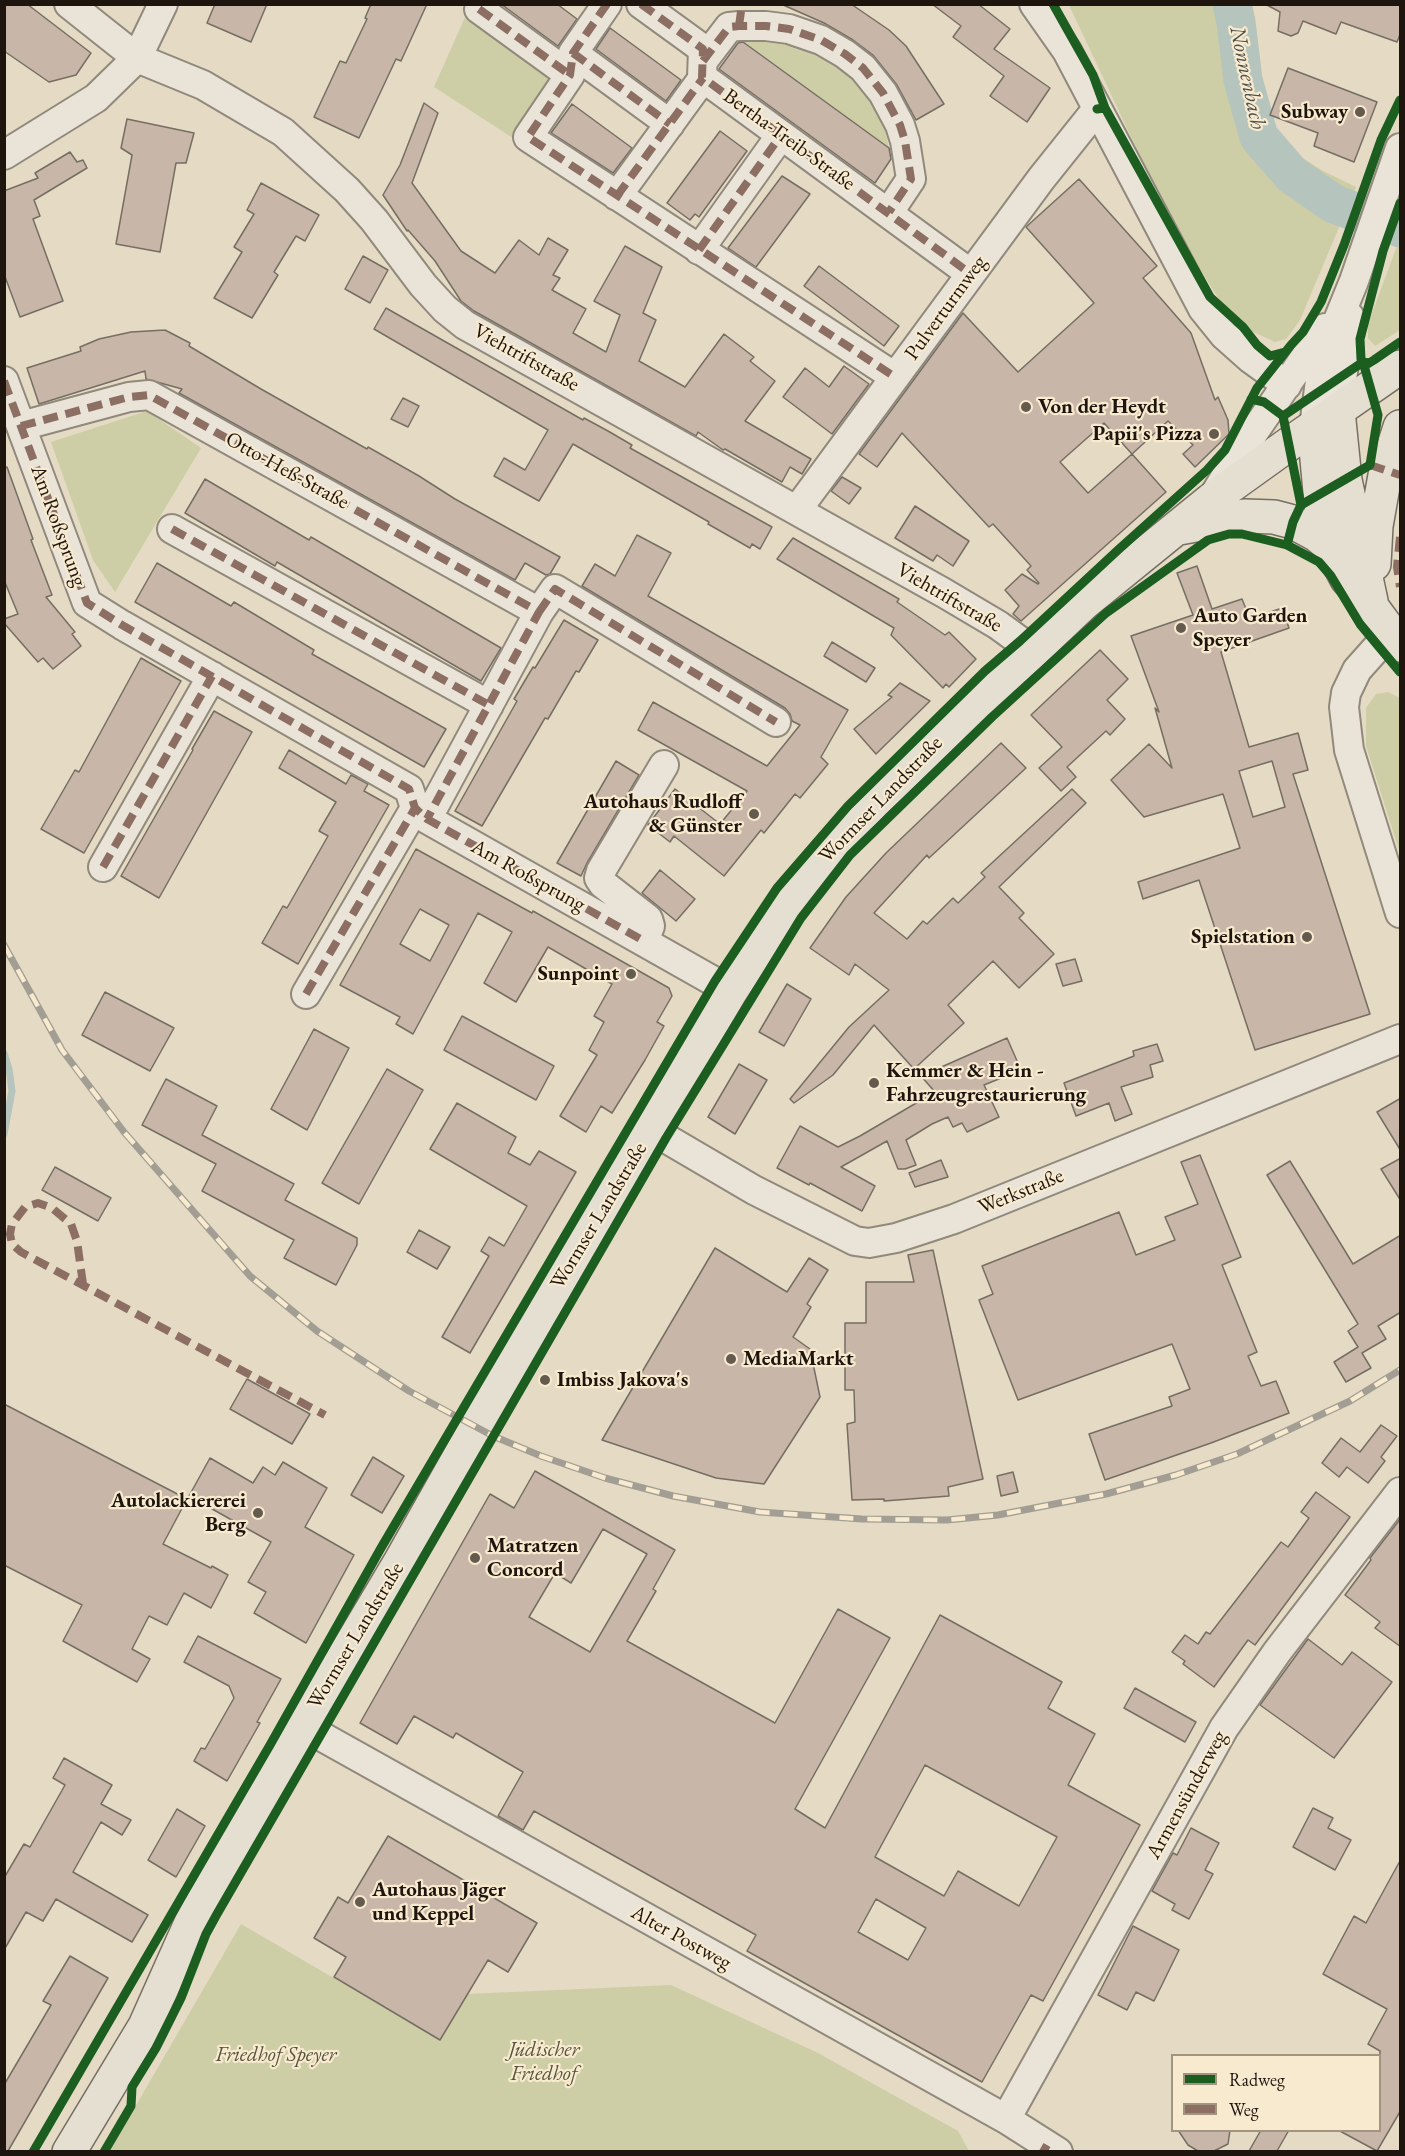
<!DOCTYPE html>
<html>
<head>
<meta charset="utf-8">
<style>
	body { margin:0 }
	#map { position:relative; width:1405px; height:2156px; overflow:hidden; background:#e5dac3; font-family:"EB Garamond",serif }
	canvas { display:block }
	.frame { position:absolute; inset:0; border:6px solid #1f150f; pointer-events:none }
	.legend { position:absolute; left:1171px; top:2054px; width:210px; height:78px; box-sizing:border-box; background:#f7eacf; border:2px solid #a19582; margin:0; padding:8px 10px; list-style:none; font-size:18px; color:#1f150f }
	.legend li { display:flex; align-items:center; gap:12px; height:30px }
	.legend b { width:30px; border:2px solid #a19582 }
</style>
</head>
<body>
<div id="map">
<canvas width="1405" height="2156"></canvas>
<div class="frame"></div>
<ul class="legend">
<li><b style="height:8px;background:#1b5e20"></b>Radweg</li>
<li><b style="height:8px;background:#8d6e63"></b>Weg</li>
</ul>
</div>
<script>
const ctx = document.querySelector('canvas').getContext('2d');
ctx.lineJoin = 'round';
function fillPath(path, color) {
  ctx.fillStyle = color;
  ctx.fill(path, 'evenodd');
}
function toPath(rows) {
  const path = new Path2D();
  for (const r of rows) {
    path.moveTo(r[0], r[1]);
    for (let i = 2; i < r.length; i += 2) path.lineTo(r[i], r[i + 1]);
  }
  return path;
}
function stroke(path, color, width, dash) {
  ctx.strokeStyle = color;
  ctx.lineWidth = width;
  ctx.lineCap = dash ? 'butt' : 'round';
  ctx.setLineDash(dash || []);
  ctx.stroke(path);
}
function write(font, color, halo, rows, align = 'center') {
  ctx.font = font + ' "EB Garamond",serif';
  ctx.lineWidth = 4.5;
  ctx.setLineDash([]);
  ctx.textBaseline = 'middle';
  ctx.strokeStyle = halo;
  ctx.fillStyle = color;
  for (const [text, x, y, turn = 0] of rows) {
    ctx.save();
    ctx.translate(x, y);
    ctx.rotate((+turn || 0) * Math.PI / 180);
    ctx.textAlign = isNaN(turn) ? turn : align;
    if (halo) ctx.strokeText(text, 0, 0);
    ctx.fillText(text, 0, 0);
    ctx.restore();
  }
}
const green = toPath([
	[1069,5,1247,5,1260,102,1265,121,1279,139,1295,153,1323,171,1356,187,1300,320,1286,339,1275,342,1243,327,1220,301,1172,224],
	[466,15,556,80,516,140,434,87],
	[737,37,792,40,850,73,875,105,884,125,889,148],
	[1400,238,1400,330,1375,346,1368,338,1368,324],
	[147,411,201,448,115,592,93,560,51,442],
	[1388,692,1400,698,1400,853,1366,746,1366,708,1376,694],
	[241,1924,440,2040,467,1994,671,1985,818,2053,958,2131,969,2151,109,2152]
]);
const stream = toPath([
	[4,1053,9,1069,12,1091,4,1134]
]);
const river = toPath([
	[1232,4,1236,22,1243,80,1259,137,1292,175,1334,204,1400,228]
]);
const building = toPath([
	[4,4,27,4,91,53,76,75,49,82,4,51,4,4],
	[215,4,267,4,251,42,207,23,215,4],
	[371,4,427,4,401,61,396,59,359,138,314,117,340,61,346,63,367,19,365,18,371,4],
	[501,4,557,4,577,19,558,46,501,4],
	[781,4,851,4,889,30,906,46,944,104,916,120,897,85,873,55,853,40,824,23,781,4],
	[932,4,978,4,1010,29,994,49,1050,88,1027,122,990,96,1004,76,953,37,961,26,932,4],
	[1265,4,1401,4,1401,32,1397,42,1341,22,1336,34,1303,21,1298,33,1291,36,1278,31,1280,12,1265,4],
	[610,28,681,80,666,101,596,49,610,28],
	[743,42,889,148,891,159,875,183,719,69,738,43,743,42],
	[1288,68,1377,102,1354,162,1314,146,1318,133,1270,115,1288,68],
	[424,103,438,113,412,183,461,251,495,273,519,240,539,255,548,238,568,250,553,275,560,278,552,290,586,309,573,333,606,352,620,315,594,301,625,246,662,267,643,313,656,320,639,361,685,387,724,334,754,357,750,361,775,381,745,421,811,459,802,474,790,467,782,482,725,449,723,450,698,432,696,436,474,311,461,301,435,261,408,230,407,231,383,195,400,165,424,103],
	[572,104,632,148,613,173,551,133,572,104],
	[127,119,194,133,186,163,176,163,160,252,116,244,132,155,121,148,127,119],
	[720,131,747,151,699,217,695,214,690,220,667,203,720,131],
	[70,152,77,162,83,160,87,168,34,200,40,216,33,219,63,301,20,317,4,274,4,191,38,178,35,173,70,152],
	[782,176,810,194,756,267,728,248,782,176],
	[1079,179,1157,266,1143,278,1191,333,1215,400,1218,397,1228,420,1229,434,1195,467,1183,454,1193,445,1168,421,1132,454,1166,492,1021,621,1013,614,1019,606,1005,590,1022,574,1038,584,1039,583,1027,570,1031,566,993,524,989,527,902,433,877,467,859,454,963,313,1018,372,1094,303,1026,227,1079,179],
	[1104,423,1132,454,1088,493,1060,462,1104,423],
	[261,183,319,215,305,241,296,236,274,272,278,275,252,318,214,298,242,252,234,247,254,214,247,210,261,183],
	[363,256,388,270,370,303,345,289,363,256],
	[819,266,899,326,884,346,804,286,819,266],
	[386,308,583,420,584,418,608,431,632,445,630,448,772,527,760,549,752,544,750,548,708,524,709,522,573,444,539,501,494,476,504,458,525,470,548,430,374,329,386,308],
	[165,330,190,343,189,346,261,389,367,449,368,447,419,476,455,499,560,557,550,574,546,575,525,563,515,580,179,393,182,389,146,379,145,371,39,404,27,368,81,351,80,347,99,339,131,332,165,330],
	[844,366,869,384,832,434,783,397,805,368,829,387,844,366],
	[403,398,419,406,408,427,391,419,403,398],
	[7,467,33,539,31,540,52,595,46,597,75,632,72,634,81,646,53,669,43,658,38,662,4,623,4,619,18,614,4,580,4,468,7,467],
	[842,477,861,488,849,504,831,491,842,477],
	[205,479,309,540,311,537,501,648,481,681,277,562,275,566,185,513,205,479],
	[915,506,969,541,953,566,937,555,933,561,895,538,915,506],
	[637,535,671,553,648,596,848,710,821,757,828,764,800,798,795,794,764,833,761,830,724,876,674,836,670,842,648,825,675,789,720,824,747,791,638,730,653,702,767,766,800,725,792,721,790,714,785,708,582,586,595,564,615,576,637,535],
	[793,538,899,599,897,602,945,635,949,632,976,659,949,687,946,684,943,688,891,635,894,628,777,559,793,538],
	[157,563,231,606,234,602,314,650,312,654,446,729,424,767,135,602,157,563],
	[1197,566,1212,609,1242,599,1250,619,1282,608,1289,628,1221,652,1249,747,1298,733,1308,770,1293,774,1370,1014,1255,1050,1199,880,1143,899,1138,882,1240,848,1223,794,1144,817,1111,780,1149,744,1172,768,1155,708,1159,712,1131,636,1193,615,1177,573,1197,566],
	[1272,761,1285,807,1253,817,1239,771,1272,761],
	[564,620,598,640,579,672,576,671,548,719,545,718,482,826,455,811,517,701,514,699,533,667,535,668,564,620],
	[832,642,875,668,866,682,824,656,832,642],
	[1100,650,1128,679,1107,700,1125,719,1110,735,1106,731,1067,767,1076,777,1061,791,1039,768,1062,747,1031,715,1100,650],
	[141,658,181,681,84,853,41,829,75,770,79,772,141,658],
	[900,683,930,701,876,754,854,729,892,697,888,695,900,683],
	[214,711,252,732,159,898,121,876,193,750,192,749,214,711],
	[1001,743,1026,768,929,858,927,855,874,913,907,939,923,921,927,924,953,898,958,903,985,877,981,873,1072,789,1086,803,999,887,1024,913,1019,918,1054,954,1019,988,993,961,948,1005,964,1023,914,1069,874,1025,833,1075,794,1103,790,1099,849,1027,889,990,855,964,849,975,810,948,846,897,886,853,1001,743],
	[289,750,346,784,351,775,368,784,364,791,389,805,298,964,262,943,283,906,287,908,328,836,319,831,336,802,279,768,289,750],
	[616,761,639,775,587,863,581,876,557,863,616,761],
	[416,849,532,913,533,911,669,988,672,996,657,1022,664,1026,645,1060,612,1113,601,1106,586,1132,560,1116,597,1055,589,1050,604,1022,594,1016,612,984,548,947,516,1002,484,983,512,932,478,913,413,1034,396,1024,400,1017,340,985,416,849],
	[420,909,449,925,430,961,400,944,420,909],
	[660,870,695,899,676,921,642,893,660,870],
	[1075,959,1082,981,1063,986,1056,964,1075,959],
	[787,984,811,999,784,1046,759,1032,787,984],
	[105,992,174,1028,150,1071,82,1035,105,992],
	[462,1016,554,1066,536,1100,444,1050,462,1016],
	[314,1029,349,1048,307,1130,271,1109,314,1029],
	[1007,1038,1021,1070,984,1085,999,1117,967,1132,962,1123,953,1127,948,1117,932,1124,906,1140,916,1165,905,1169,898,1169,887,1141,841,1167,875,1186,862,1211,810,1183,809,1185,777,1168,800,1126,838,1147,860,1136,935,1092,921,1076,1007,1038],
	[1157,1044,1163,1061,1150,1065,1153,1077,1121,1087,1132,1114,1115,1121,1109,1103,1076,1116,1064,1083,1134,1056,1133,1051,1157,1044],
	[739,1064,767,1080,735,1134,708,1117,739,1064],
	[387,1069,423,1090,359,1204,322,1183,387,1069],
	[166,1079,217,1106,202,1135,294,1184,285,1200,357,1238,357,1245,336,1285,284,1258,294,1240,202,1191,216,1164,142,1125,166,1079],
	[1401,1098,1401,1151,1377,1112,1401,1098],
	[457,1103,516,1137,508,1153,530,1165,539,1151,576,1172,470,1353,442,1337,489,1256,481,1251,489,1237,504,1246,527,1206,430,1149,457,1103],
	[1200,1155,1241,1257,1222,1265,1257,1352,1248,1356,1261,1386,1276,1381,1289,1413,1211,1443,1105,1480,1089,1434,1172,1406,1169,1397,1190,1389,1172,1344,1018,1400,979,1300,993,1294,982,1266,1119,1212,1136,1255,1175,1240,1165,1217,1198,1204,1181,1162,1200,1155],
	[1401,1158,1401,1201,1381,1169,1401,1158],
	[941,1160,948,1177,915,1187,909,1173,941,1160],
	[1290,1161,1353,1264,1401,1235,1401,1312,1378,1326,1386,1339,1362,1353,1371,1368,1346,1382,1334,1362,1358,1347,1348,1331,1358,1324,1267,1175,1290,1161],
	[55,1167,111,1198,98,1221,42,1190,55,1167],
	[419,1230,450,1247,437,1269,407,1252,419,1230],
	[715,1248,787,1292,809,1258,828,1270,807,1304,811,1307,793,1337,810,1349,820,1397,764,1484,716,1478,602,1440,715,1248],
	[933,1250,983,1479,948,1487,949,1496,884,1501,884,1499,852,1500,847,1424,855,1422,854,1390,845,1390,845,1323,866,1323,866,1282,914,1282,908,1255,933,1250],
	[247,1379,310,1414,292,1444,230,1409,247,1379],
	[4,1404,187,1499,163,1544,211,1568,212,1566,228,1575,211,1608,184,1593,167,1625,149,1616,132,1649,150,1659,137,1682,63,1641,82,1605,4,1565,4,1404],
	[1381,1425,1397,1436,1381,1457,1385,1461,1368,1483,1347,1467,1339,1477,1322,1463,1341,1438,1360,1452,1381,1425],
	[373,1457,404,1476,382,1513,351,1495,373,1457],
	[210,1458,253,1483,263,1467,275,1475,283,1462,327,1488,305,1527,354,1555,306,1643,254,1613,266,1592,248,1582,271,1542,189,1496,210,1458],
	[535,1471,675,1550,653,1589,656,1591,627,1641,775,1723,838,1609,890,1638,795,1809,825,1828,940,1615,1062,1682,1048,1708,1095,1734,1068,1785,1140,1825,1043,2001,1031,1995,982,2082,747,1951,756,1935,534,1811,523,1830,498,1816,523,1772,456,1733,453,1738,414,1716,397,1744,360,1723,490,1494,514,1508,535,1471],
	[603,1529,647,1554,590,1652,529,1617,555,1573,571,1583,603,1529],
	[925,1765,1057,1837,1019,1906,958,1871,944,1896,875,1857,925,1765],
	[876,1899,926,1928,908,1960,858,1932,876,1899],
	[1013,1472,1018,1492,1001,1496,997,1476,1013,1472],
	[1316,1492,1350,1517,1255,1645,1248,1640,1214,1687,1183,1664,1185,1661,1172,1652,1185,1635,1198,1644,1206,1632,1210,1634,1281,1542,1288,1547,1309,1518,1301,1512,1316,1492],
	[1401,1518,1401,1647,1375,1628,1380,1622,1345,1595,1371,1560,1370,1558,1401,1518],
	[198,1636,281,1679,257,1722,260,1723,227,1781,194,1761,201,1748,205,1749,234,1698,229,1686,184,1662,198,1636],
	[1308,1639,1342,1665,1352,1652,1392,1682,1334,1758,1260,1705,1308,1639],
	[1135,1688,1196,1722,1185,1742,1124,1708,1135,1688],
	[64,1758,112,1785,101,1804,131,1820,122,1835,101,1822,73,1872,148,1915,132,1942,56,1899,43,1921,26,1912,4,1950,4,1878,24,1844,30,1847,65,1785,53,1778,64,1758],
	[1313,1808,1333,1818,1328,1828,1351,1840,1335,1870,1293,1847,1313,1808],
	[177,1809,205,1826,176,1877,148,1860,177,1809],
	[1191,1828,1219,1843,1205,1870,1213,1874,1189,1919,1172,1910,1175,1904,1152,1891,1173,1853,1177,1855,1191,1828],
	[388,1836,537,1923,508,1972,488,1960,440,2040,334,1977,346,1957,314,1938,338,1897,348,1903,388,1836],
	[1401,1859,1401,2110,1377,2151,1338,2130,1380,2130,1380,2051,1368,2044,1387,2009,1323,1974,1354,1916,1366,1923,1401,1859],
	[1133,1926,1179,1950,1154,2001,1136,1992,1127,2010,1098,1995,1133,1926],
	[70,1956,108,1978,8,2151,4,2151,4,2085,51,2005,43,2001,70,1956],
	[1178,2130,1230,2130,1228,2144,1214,2151,1198,2151,1188,2145,1178,2130],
	[1261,2130,1289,2130,1277,2151,1249,2151,1261,2130]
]);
const minor = toPath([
	[69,4,137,58,203,85,283,132,347,190,374,220,423,285,445,309,465,325,944,593,998,625,1020,641,1031,653],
	[607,4,573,53,570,75,528,137,895,377],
	[641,4,703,49,702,77,971,274],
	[1034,4,1067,51,1203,309,1224,335,1251,359,1287,385],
	[479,9,570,75],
	[573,53,670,124],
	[703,61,729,27,739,26,766,26,789,29,821,40,845,54,863,68,883,93,900,125,905,141,911,179,889,212],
	[4,155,96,98,137,58,163,4],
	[617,196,703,78],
	[699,250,781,135],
	[4,381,87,603,122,625,409,789,415,808,427,819,731,991],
	[1338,411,1350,317],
	[21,426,129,397,149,395,539,612,427,819],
	[1314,427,1321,373,1332,335,1354,281,1400,148],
	[1213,497,1243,448,1325,328],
	[797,510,1041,179,1097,109],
	[172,529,489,705],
	[539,612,555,589,776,722],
	[1390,633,1357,670,1346,693,1344,707,1349,750,1400,913],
	[103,867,212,676],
	[644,941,650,926,648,919,603,884,599,878,601,871,664,765],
	[306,994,415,808],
	[650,1129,754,1190,855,1241,869,1243,896,1238,954,1219,1400,1039],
	[303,1726,1006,2119,1058,2152],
	[1006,2119,1224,1728,1277,1652,1400,1492]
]);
const major = toPath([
	[1338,411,1345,480,1371,601],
	[1314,427,1323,524,1329,545,1347,579,1372,607,1400,645],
	[1179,528,1245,516,1274,517,1293,522,1317,535,1329,545],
	[1374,564,1376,526,1382,492,1386,470,1400,427],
	[69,2152,145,2026,191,1923,204,1899,321,1695,399,1564,502,1381,731,991,790,900,820,862,874,802,1083,604,1211,500,1289,444,1400,367]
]);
const rail = toPath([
	[4,945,62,1050,124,1132,250,1276,317,1331,409,1391,493,1436,541,1456,605,1478,673,1496,760,1512,862,1519,947,1520,998,1515,1106,1494,1176,1475,1237,1454,1350,1401,1400,1370]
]);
const quiet = toPath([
	[607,4,573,53,570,75,528,137,895,377],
	[641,4,703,49,702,77,971,274],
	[479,9,570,75],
	[739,26,742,4],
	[573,53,670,124],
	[703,61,729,27,739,26,766,26,789,29,821,40,845,54,863,68,883,93,900,125,905,141,911,179,889,212],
	[617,196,703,78],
	[699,250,781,135],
	[4,381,87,603,122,625,409,789,415,808,427,819,644,941],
	[21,426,129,397,149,395,539,612,427,819],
	[1370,465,1400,475],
	[172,529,489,705],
	[1400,537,1397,567,1400,587],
	[539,612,555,589,776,722],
	[103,867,212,676],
	[306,994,415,808],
	[83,1284,77,1241,71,1224,52,1208,38,1203,25,1207,12,1224,10,1234,12,1244,21,1252,325,1415],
	[1043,2152,1047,2145]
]);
const cycleway = toPath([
	[1053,4,1093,75,1105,108],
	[1097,109,1105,108,1210,297,1243,327,1257,345,1270,356,1285,352],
	[1251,399,1264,402,1283,416,1301,505,1293,522,1287,545],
	[1283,416,1363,362,1369,363,1374,360,1400,342],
	[1301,505,1370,465,1378,415,1363,362,1361,359,1360,339,1383,251,1400,203],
	[33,2152,270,1745,381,1548,715,981,777,888,848,806,985,671,1020,641,1118,550,1207,470,1225,450,1257,388,1291,345,1303,332,1321,302,1344,245,1381,140,1400,100],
	[104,2152,131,2106,132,2087,156,2048,181,1998,206,1934,217,1914,666,1138,801,918,850,855,992,717,1106,613,1208,540,1229,534,1242,534,1287,545,1319,562,1331,576,1360,624,1400,672]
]);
const markers = [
	[1360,112,6,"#645a4e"],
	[1026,407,6,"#645a4e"],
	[1214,434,6,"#645a4e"],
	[1181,628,6,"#645a4e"],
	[754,814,6,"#645a4e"],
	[1307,937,6,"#645a4e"],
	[631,974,6,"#645a4e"],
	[874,1083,6,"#645a4e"],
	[731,1359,6,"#645a4e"],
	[545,1380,6,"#645a4e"],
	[258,1513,6,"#645a4e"],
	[475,1558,6,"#645a4e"],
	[360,1902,6,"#645a4e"]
];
const poiNames = [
	["Subway",1348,112,"right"],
	["Von der Heydt",1038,407],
	["Papii's Pizza",1202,434,"right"],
	["Auto Garden",1193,616],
	["Speyer",1193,640],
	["Autohaus Rudloff",742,802,"right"],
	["& Günster",742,826,"right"],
	["Spielstation",1295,937,"right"],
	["Sunpoint",619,974,"right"],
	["Kemmer & Hein -",886,1071],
	["Fahrzeugrestaurierung",886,1095],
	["MediaMarkt",743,1359],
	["Imbiss Jakova's",557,1380],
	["Autolackiererei",246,1501,"right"],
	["Berg",246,1525,"right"],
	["Matratzen",487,1546],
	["Concord",487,1570],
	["Autohaus Jäger",372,1890],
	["und Keppel",372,1914]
];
const streetNames = [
	["Bertha-Treib-Straße",789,140,36],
	["Pulverturmweg",946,308,-54],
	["Viehtriftstraße",526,358,29],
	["Otto-Heß-Straße",287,471,29],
	["Am Roßsprung",58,526,70],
	["Viehtriftstraße",949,598,30],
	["Wormser Landstraße",881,800,-46],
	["Am Roßsprung",528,876,29],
	["Werkstraße",1021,1192,-22],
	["Wormser Landstraße",599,1216,-59],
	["Wormser Landstraße",356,1636,-59],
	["Armensünderweg",1187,1795,-61],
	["Alter Postweg",681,1938,29]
];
const parkNames = [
	["Jüdischer",544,2050],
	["Friedhof",544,2074],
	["Friedhof Speyer",276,2055]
];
const waterNames = [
	["Nonnenbach",1247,78,78]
];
fillPath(green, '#cdcda6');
stroke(stream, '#b5c4bc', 7);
stroke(river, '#b5c4bc', 39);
fillPath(building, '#c8b6a8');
stroke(building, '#756e63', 1.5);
stroke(minor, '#90897c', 32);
stroke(major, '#756e63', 36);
stroke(minor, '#e9e3d8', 28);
stroke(major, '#e5dfd2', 33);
stroke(rail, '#a39e94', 7);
stroke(rail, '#f7eacf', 4.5, [14]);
stroke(quiet, '#8d6e63', 8, [15, 8]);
stroke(cycleway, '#1b5e20', 9);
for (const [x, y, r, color] of markers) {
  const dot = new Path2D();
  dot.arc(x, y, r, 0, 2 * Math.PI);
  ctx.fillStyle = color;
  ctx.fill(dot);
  stroke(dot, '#f7eacf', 2);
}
write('bold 21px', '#1f150f', '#f7eacf', poiNames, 'left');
write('21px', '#1f150f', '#f7eacf', streetNames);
write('italic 21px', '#55523b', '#f7eacf', parkNames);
write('italic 22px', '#4c4f4a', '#f7eacf', waterNames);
</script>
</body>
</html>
